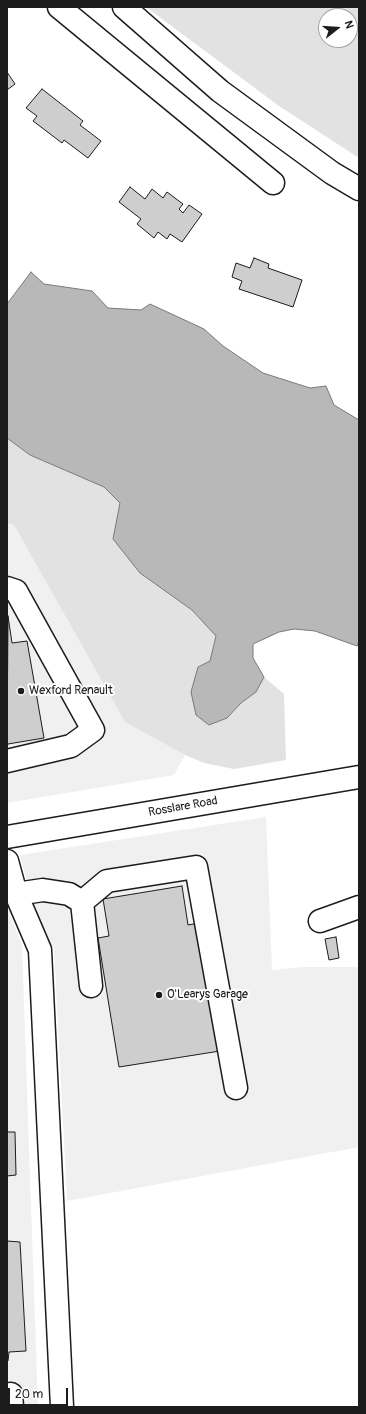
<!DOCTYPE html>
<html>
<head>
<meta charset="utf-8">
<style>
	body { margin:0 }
	#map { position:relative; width:366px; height:1414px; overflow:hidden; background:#fff; font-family:Pangolin,sans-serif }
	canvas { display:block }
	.frame { position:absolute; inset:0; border:8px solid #1c1c1c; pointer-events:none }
	.north { position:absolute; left:318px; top:8px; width:40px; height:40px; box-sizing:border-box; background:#fff; border:1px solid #a4a4a4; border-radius:50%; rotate:73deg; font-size:11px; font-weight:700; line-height:16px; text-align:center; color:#1c1c1c }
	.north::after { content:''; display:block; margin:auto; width:14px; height:18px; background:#1c1c1c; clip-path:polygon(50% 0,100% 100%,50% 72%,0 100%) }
	.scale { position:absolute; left:8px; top:1388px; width:60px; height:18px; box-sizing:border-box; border:2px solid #1c1c1c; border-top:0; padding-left:5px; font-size:12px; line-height:14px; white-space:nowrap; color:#1c1c1c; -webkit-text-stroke:3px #fff; paint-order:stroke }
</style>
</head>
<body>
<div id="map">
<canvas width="366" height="1414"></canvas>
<div class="frame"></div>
<div class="north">N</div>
<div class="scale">20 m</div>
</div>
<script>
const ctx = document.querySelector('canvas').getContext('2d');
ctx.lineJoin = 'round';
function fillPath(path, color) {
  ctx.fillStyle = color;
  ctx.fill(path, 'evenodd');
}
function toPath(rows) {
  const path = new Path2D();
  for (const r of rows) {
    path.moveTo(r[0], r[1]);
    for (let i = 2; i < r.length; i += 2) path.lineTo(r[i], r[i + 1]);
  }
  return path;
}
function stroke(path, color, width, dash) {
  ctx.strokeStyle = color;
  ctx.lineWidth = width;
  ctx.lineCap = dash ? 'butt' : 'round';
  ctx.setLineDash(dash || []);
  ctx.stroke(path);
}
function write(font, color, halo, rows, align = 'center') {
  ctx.font = font + ' Pangolin,sans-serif';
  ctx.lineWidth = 4;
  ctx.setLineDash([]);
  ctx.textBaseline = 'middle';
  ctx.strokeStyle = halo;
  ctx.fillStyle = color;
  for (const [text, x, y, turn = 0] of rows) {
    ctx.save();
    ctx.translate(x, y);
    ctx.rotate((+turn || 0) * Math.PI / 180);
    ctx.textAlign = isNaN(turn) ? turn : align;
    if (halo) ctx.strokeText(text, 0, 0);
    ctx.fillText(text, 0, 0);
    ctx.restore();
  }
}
const built = toPath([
	[7,523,14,525,125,722,185,755,174,775,7,803],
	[266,817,272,970,303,967,359,967,359,1147,67,1201,54,946,47,948,36,917,20,855],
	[7,906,22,946,38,1407,7,1407]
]);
const green = toPath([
	[146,7,359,7,359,158,279,106],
	[326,16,350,16,350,40,326,40],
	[7,438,30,455,104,487,120,503,114,539,140,573,192,610,216,636,210,661,227,718,241,703,256,692,264,677,284,694,286,760,234,769,204,763,185,755,125,722,14,525,7,523]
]);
const water = toPath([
	[31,272,44,284,92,291,108,308,141,310,150,304,204,329,223,346,263,373,310,388,326,386,334,405,359,420,359,641,357,646,315,631,294,629,279,632,253,644,253,658,264,677,256,692,241,703,227,718,209,725,196,715,191,692,198,667,210,661,216,636,192,610,140,573,113,539,120,503,104,487,30,455,7,438,7,304,31,272]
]);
const building = toPath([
	[7,72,15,84,7,90,7,72],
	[42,89,83,121,80,125,101,141,88,158,64,140,62,143,33,121,37,116,26,108,42,89],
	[130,187,145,199,152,189,163,198,167,192,183,204,179,209,183,213,189,205,202,214,182,242,170,234,167,239,158,232,154,238,137,224,141,219,119,202,130,187],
	[254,258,269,264,268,268,302,280,293,307,239,289,242,281,232,277,236,263,250,268,254,258],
	[8,616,12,643,27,641,44,738,8,744,7,746,8,616],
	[182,886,188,925,199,923,220,1051,119,1067,98,938,109,936,103,899,182,886],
	[336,937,339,958,329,960,325,939,336,937],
	[7,1132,15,1132,16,1175,7,1176,7,1132],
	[7,1241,20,1242,26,1351,9,1352,8,1361,7,1361,7,1241]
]);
const minor = toPath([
	[59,7,273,183],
	[124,7,220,91,332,173,359,189],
	[7,588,16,591,93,730,71,746,7,761],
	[7,861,16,894,40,950,62,1407],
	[16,894,43,890,69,894,82,902],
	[82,902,107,881,196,867,236,1088],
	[82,902,91,986],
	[320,921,359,907],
	[11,1394,12,1407]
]);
const major = toPath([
	[7,837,359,777]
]);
const markers = [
	[21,691,4,"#1c1c1c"],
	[159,995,4,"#1c1c1c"]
];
const poiNames = [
	["Wexford Renault",29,691],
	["O'Learys Garage",167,995]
];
const streetNames = [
	["Rosslare Road",183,807,-10]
];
fillPath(built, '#f0f0f0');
fillPath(green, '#e2e2e2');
fillPath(water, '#b8b8b8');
stroke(water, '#7a7a7a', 1);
fillPath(building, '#cecece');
stroke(building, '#1c1c1c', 1);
stroke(minor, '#1c1c1c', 25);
stroke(major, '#1c1c1c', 25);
stroke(minor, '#fff', 22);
stroke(major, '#fff', 22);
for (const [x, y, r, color] of markers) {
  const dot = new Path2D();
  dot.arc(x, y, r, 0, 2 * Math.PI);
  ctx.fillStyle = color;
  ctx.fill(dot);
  stroke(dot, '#fff', 1.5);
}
write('12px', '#1c1c1c', '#fff', poiNames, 'left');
write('12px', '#1c1c1c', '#fff', streetNames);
</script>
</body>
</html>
